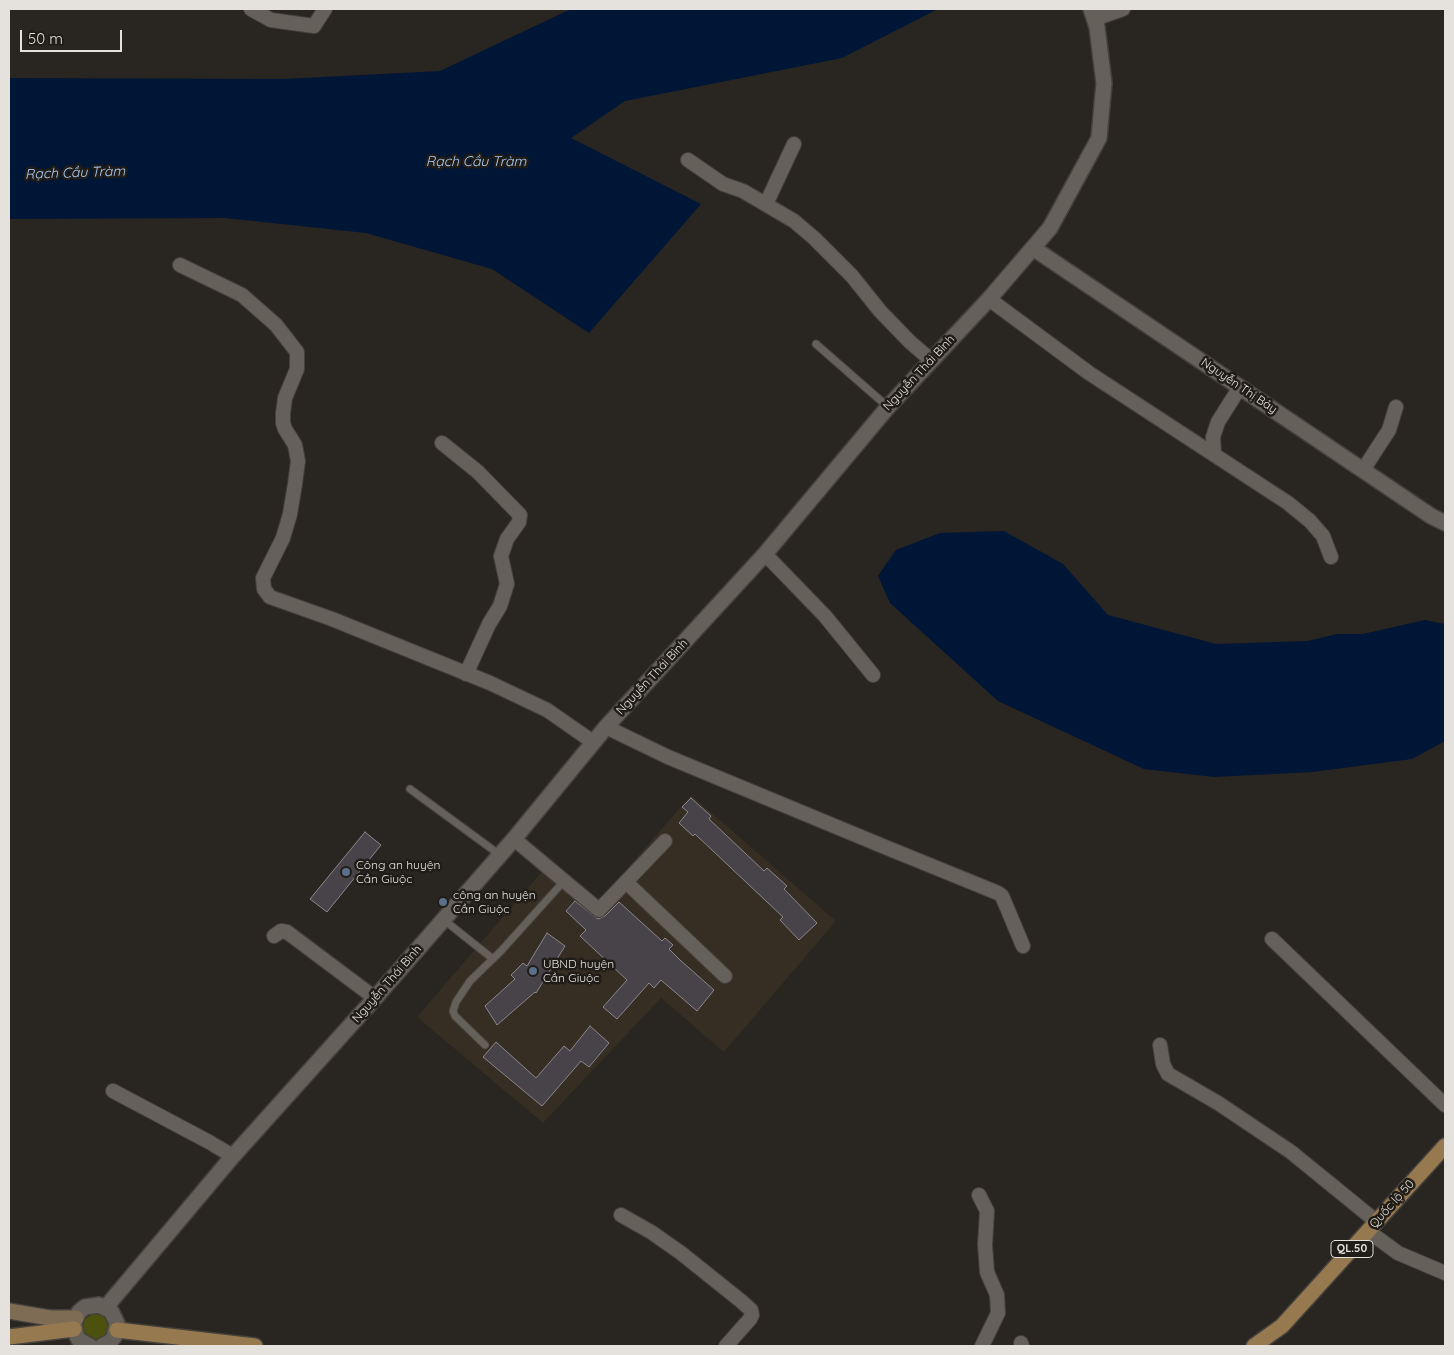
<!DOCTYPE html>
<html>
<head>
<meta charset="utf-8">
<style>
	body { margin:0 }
	#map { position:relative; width:1454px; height:1355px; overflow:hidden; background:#292520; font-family:Quicksand,sans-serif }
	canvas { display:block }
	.frame { position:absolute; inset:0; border:10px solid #e5e2de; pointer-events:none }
	.scale { position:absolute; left:20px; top:30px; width:102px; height:22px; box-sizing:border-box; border:2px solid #e5e2de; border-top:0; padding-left:6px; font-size:15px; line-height:18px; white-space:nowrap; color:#e5e2de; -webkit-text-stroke:4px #201c17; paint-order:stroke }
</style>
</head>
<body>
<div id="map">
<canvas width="1454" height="1355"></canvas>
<div class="frame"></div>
<div class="scale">50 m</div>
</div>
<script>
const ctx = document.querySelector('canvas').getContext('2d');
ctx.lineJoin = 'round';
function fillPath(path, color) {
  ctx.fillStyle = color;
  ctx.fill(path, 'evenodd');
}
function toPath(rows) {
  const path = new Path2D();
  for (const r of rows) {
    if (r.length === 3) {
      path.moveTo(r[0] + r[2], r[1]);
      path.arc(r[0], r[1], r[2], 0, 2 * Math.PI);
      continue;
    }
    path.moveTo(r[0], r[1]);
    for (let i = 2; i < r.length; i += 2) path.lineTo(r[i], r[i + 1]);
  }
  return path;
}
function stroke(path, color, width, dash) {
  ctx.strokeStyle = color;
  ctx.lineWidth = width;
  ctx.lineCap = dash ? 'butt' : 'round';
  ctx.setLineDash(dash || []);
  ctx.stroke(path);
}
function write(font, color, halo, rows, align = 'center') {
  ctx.font = font + ' Quicksand,sans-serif';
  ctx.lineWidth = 5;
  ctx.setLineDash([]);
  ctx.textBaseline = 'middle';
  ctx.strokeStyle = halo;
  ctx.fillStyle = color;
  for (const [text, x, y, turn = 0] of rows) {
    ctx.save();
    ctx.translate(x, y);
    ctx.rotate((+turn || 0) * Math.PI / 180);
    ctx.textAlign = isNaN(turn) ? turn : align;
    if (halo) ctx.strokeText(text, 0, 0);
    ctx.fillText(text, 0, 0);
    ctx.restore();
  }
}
const built = toPath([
	[691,795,836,921,724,1052,661,998,543,1123,417,1017,550,862,599,901]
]);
const green = toPath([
	[96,1327,13]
]);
const water = toPath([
	[571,9,938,9,842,58,625,101,571,138,701,204,589,333,492,269,366,233,225,218,9,219,9,78,285,79,440,71],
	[1004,531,1063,564,1108,615,1216,644,1308,641,1337,634,1363,634,1425,620,1445,624,1445,741,1412,759,1312,772,1214,777,1144,769,998,701,890,603,878,576,896,550,940,533]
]);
const building = toPath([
	[691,798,711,816,709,819,764,871,767,868,787,886,784,889,817,923,799,940,780,920,783,917,695,834,693,836,679,823,688,812,682,807,691,798],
	[365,832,381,845,327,912,310,899,365,832],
	[575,901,598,919,605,916,619,902,662,941,665,938,673,945,669,949,680,960,714,990,697,1011,661,980,654,988,649,983,617,1019,603,1007,627,980,580,936,586,930,566,911,575,901],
	[547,933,565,946,536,993,535,992,497,1025,485,1006,515,979,511,975,523,963,527,966,547,933],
	[590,1026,609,1043,589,1067,581,1061,542,1106,483,1057,496,1042,536,1078,564,1046,570,1051,590,1026]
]);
const service = toPath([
	[816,344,888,407],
	[410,789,500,855],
	[444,920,493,959],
	[485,1045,455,1016,453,1011,456,1002,470,981,501,951,564,881]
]);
const minor = toPath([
	[251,9,271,20,314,26,325,9],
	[1095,19,1123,9],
	[688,160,723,184,743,191,794,221,814,238,852,276,880,311,910,342,931,360],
	[766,204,794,144],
	[180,265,242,295,276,325,297,352,297,369,285,398,283,413,283,423,285,429,295,445,298,461,295,484,290,514,283,538,263,578,264,589,270,597,332,619,490,683,547,710,593,742],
	[989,299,1089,373,1288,503,1310,521,1323,536,1331,557],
	[442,443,478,472,520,515,519,522,507,539,501,556,507,584,500,606,489,624,466,674],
	[1214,453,1213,437,1218,422,1240,387],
	[1363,470,1389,430,1396,407],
	[765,554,825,616,873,675],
	[606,727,668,757,885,847,998,893,1002,896,1023,946],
	[514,839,599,910,665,841],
	[626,882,725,976],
	[274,936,281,931,287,932,375,998],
	[1272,939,1445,1105],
	[1160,1045,1163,1064,1168,1074,1218,1103,1291,1152,1377,1222],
	[113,1091,211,1143],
	[214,1145,233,1156],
	[979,1195,987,1211,985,1245,987,1272,997,1295,998,1313,982,1346],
	[621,1215,651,1232,681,1253,741,1301,751,1310,752,1315,750,1319,726,1346],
	[1368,1231,1398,1253,1445,1273],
	[1021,1343,1022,1346]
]);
const tertiary = toPath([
	[1033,248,1431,516,1445,523],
	[106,1307,233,1156,375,998,514,839,606,727,765,554,888,407,989,299,1050,228,1099,138,1104,83,1097,27,1091,9],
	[90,1346,79,1340,76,1334,74,1323,79,1312,85,1307,99,1305,111,1311,117,1323,114,1337,110,1342,102,1346]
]);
const secondary = toPath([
	[9,1311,50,1318,76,1318]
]);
const primary = toPath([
	[117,1330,255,1346],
	[9,1337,74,1329],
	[1254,1346,1282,1326,1445,1146]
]);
const markers = [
	[346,872,5,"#5c6f8a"],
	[443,902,5,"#5c6f8a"],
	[533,971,5,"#5c6f8a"]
];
const shields = [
	[1352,1249,42]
];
const shieldNames = [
	["QL.50",1352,1249]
];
const streetNames = [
	["Nguyễn Thái Bình",919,373,-47],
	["Nguyễn Thị Bảy",1239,386,34],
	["Nguyễn Thái Bình",652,677,-47],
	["Nguyễn Thái Bình",387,984,-49],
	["Quốc lộ 50",1392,1204,-48]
];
const poiNames = [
	["Công an huyện",356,865],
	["Cần Giuộc",356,879],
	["công an huyện",453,895],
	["Cần Giuộc",453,909],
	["UBND huyện",543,964],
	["Cần Giuộc",543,978]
];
const waterNames = [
	["Rạch Cầu Tràm",476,162],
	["Rạch Cầu Tràm",75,173,-2]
];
fillPath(built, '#362d23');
fillPath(green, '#4c510d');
fillPath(water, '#001637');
fillPath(building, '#474349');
stroke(building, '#8c878e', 1);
stroke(service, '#45413d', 9);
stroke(minor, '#45413d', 16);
stroke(tertiary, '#45413d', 18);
stroke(secondary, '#45413d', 18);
stroke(primary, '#45413d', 18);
stroke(service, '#65605a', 7);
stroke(minor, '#65605a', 14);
stroke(tertiary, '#65605a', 15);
stroke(secondary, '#7e6d54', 15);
stroke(primary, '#97794f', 15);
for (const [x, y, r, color] of markers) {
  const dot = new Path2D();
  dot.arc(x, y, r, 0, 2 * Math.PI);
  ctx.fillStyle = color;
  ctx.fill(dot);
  stroke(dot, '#201c17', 2);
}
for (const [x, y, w] of shields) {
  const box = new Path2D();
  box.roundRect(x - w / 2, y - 8.5, w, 17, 4);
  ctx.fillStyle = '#201c17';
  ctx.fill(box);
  stroke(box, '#e5e2de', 1);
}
write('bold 11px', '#e5e2de', null, shieldNames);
write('12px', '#e5e2de', '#201c17', streetNames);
write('12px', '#e5e2de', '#201c17', poiNames, 'left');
write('italic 14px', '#accffc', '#201c17', waterNames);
</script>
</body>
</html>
